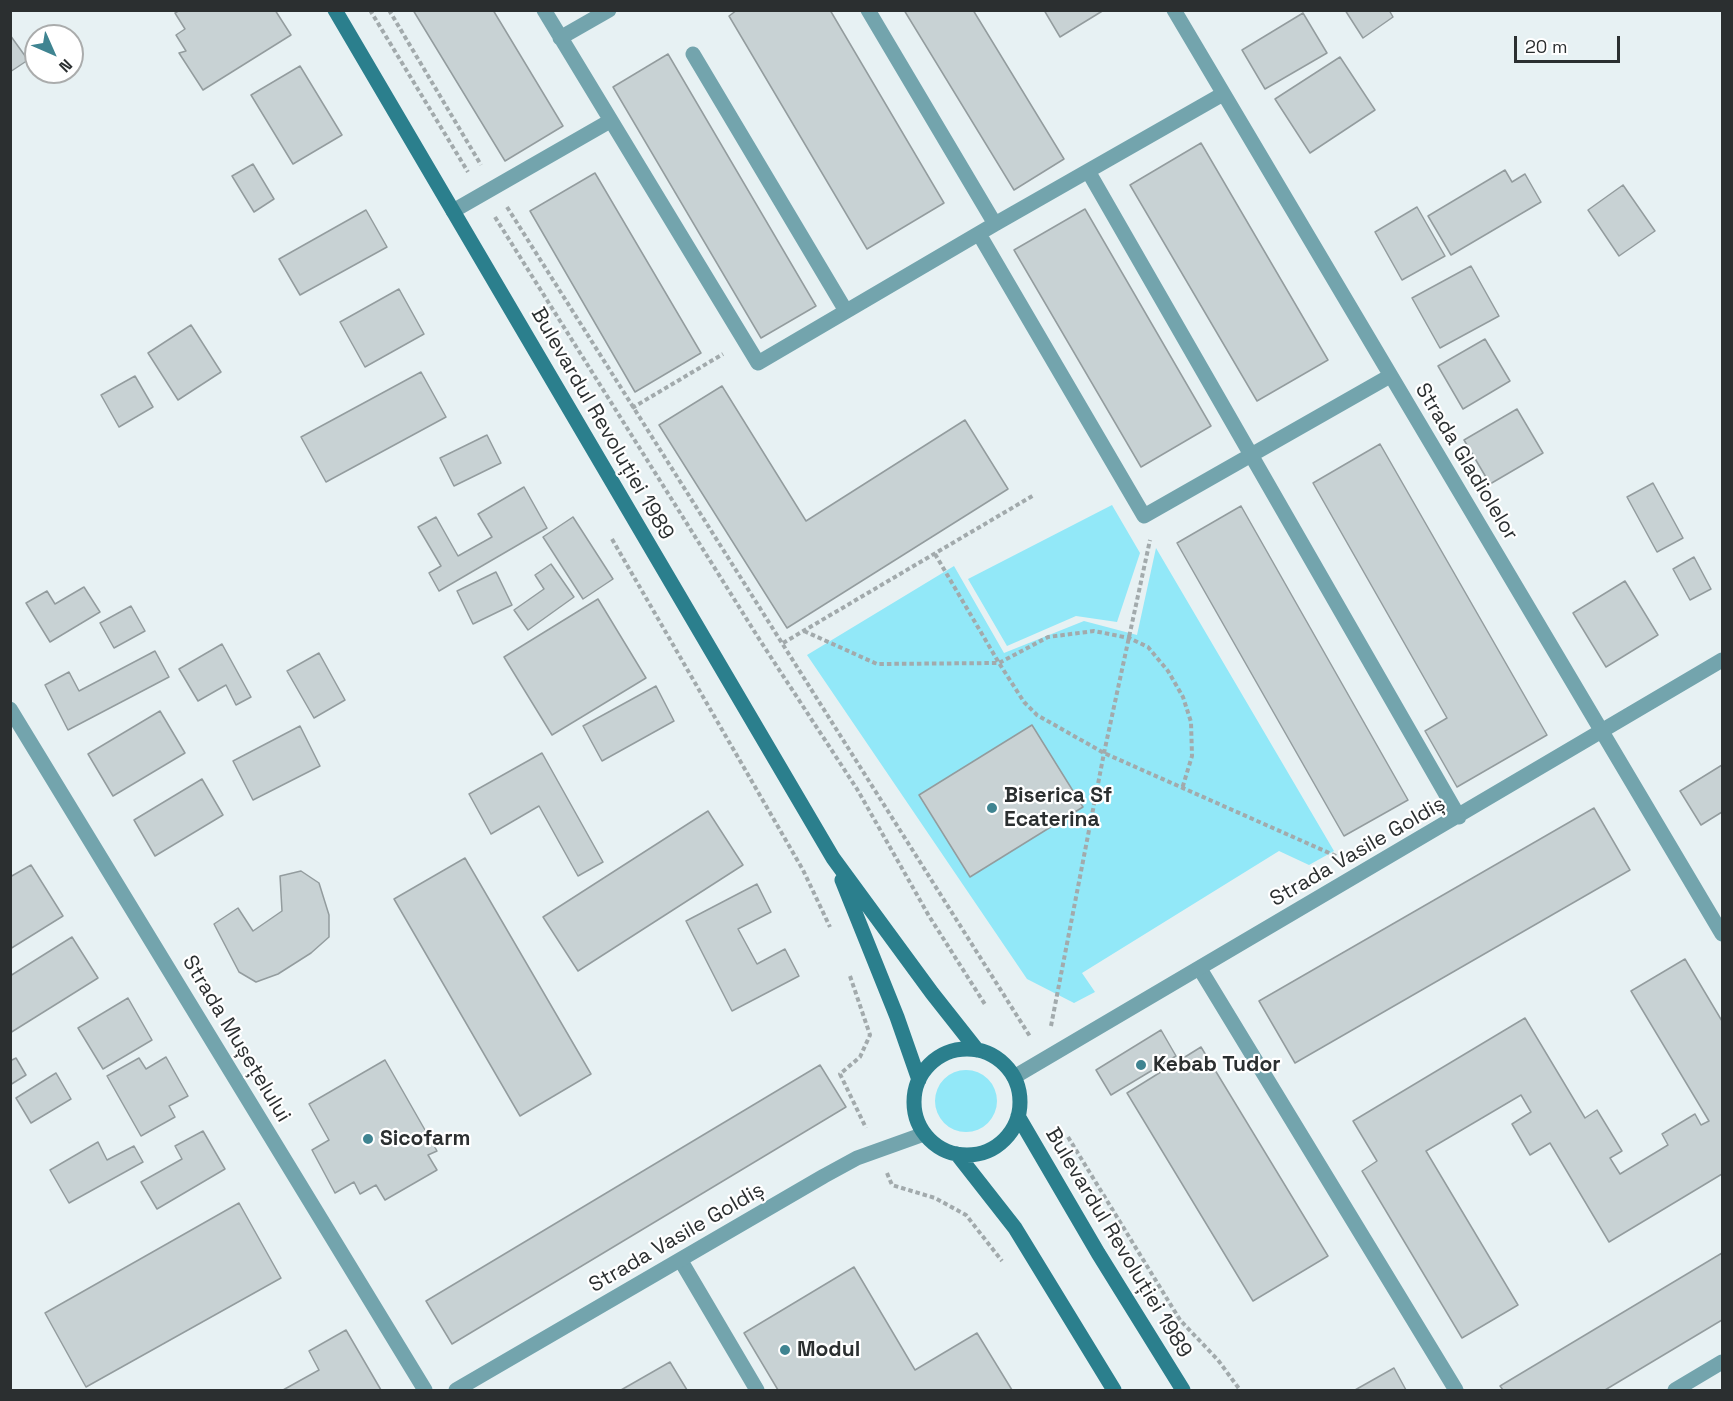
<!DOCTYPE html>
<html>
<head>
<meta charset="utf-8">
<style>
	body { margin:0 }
	#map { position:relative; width:1733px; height:1401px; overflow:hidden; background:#e7f1f3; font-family:"Space Grotesk",sans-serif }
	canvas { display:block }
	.frame { position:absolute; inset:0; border:12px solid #2b2f30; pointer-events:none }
	.north { position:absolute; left:24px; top:24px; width:60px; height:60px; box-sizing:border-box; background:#fff; border:2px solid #aaacac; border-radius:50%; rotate:135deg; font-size:16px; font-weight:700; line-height:24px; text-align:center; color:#2b2f30 }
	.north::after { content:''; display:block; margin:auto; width:21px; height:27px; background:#3f8491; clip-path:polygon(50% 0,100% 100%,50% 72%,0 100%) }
	.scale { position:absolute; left:1514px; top:36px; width:106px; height:27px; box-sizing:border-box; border:3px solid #2b2f30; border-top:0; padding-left:8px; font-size:18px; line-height:21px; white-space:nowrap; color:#2b2f30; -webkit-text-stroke:4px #fff; paint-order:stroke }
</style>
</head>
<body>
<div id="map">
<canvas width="1733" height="1401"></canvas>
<div class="frame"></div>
<div class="north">N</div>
<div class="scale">20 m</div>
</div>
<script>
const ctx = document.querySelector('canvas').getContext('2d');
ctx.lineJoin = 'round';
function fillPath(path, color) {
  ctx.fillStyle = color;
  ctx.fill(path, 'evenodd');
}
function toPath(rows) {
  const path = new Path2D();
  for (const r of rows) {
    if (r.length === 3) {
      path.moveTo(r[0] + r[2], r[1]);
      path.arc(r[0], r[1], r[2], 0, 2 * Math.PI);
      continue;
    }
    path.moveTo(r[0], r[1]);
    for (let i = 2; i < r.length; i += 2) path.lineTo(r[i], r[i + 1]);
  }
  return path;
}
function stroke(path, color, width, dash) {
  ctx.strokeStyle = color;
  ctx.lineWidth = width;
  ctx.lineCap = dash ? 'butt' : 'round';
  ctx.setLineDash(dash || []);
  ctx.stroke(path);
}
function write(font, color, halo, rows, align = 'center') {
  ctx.font = font + ' "Space Grotesk",sans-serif';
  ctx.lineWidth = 4.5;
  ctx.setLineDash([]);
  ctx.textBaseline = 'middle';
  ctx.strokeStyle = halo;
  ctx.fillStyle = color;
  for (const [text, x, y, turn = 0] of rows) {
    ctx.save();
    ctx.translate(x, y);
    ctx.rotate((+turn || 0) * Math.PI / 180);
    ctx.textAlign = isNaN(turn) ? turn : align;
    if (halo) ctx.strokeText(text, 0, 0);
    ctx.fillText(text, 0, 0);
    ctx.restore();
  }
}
const green = toPath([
	[1112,505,1140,553,1117,622,1076,616,1007,646,968,579],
	[1156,548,1334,851,1309,865,1279,851,1082,973,1095,992,1074,1003,1027,979,807,655,954,566,1004,653,1084,621,1137,635],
	[966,1101,31]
]);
const building = toPath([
	[180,10,275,10,291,35,203,90,179,53,186,51,176,35,185,29,175,13,180,10],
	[413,10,493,10,563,126,505,161,413,10],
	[737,10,830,10,944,203,867,249,729,16,737,10],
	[904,10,973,10,1064,159,1014,190,904,10],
	[1044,10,1104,10,1060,37,1044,10],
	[1345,10,1389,10,1393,17,1363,38,1345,10],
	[1303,13,1327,53,1265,89,1242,50,1303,13],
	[10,35,28,60,10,72,10,35],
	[668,54,816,306,761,338,613,87,668,54],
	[1340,57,1375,110,1310,153,1275,99,1340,57],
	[300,66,342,135,293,164,251,95,300,66],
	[1201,143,1328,360,1257,401,1130,185,1201,143],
	[253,164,274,199,254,212,232,176,253,164],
	[1505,170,1512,182,1525,174,1541,202,1451,255,1428,216,1505,170],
	[595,173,701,353,635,392,530,211,595,173],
	[1623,185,1655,231,1619,256,1588,210,1623,185],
	[1417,207,1445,256,1402,280,1375,232,1417,207],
	[1085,209,1211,426,1141,467,1014,250,1085,209],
	[366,210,387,247,300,295,279,259,366,210],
	[1471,266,1499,316,1440,348,1412,298,1471,266],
	[399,289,424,334,365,367,340,322,399,289],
	[191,325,221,372,178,400,148,353,191,325],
	[1485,339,1510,381,1463,409,1438,366,1485,339],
	[421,372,446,417,326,482,301,437,421,372],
	[135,376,153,407,119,427,101,395,135,376],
	[722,386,806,521,965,420,1008,489,787,628,659,425,722,386],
	[1517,409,1543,453,1490,484,1464,440,1517,409],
	[487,435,501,463,454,486,440,458,487,435],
	[1380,444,1547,735,1457,787,1425,731,1447,718,1313,483,1380,444],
	[1653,483,1683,538,1657,552,1627,497,1653,483],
	[524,487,547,528,439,591,429,573,441,566,418,527,436,517,458,556,492,537,478,514,524,487],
	[1241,506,1408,800,1344,836,1177,543,1241,506],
	[573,517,613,579,583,599,543,537,573,517],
	[1694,557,1711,589,1690,600,1673,569,1694,557],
	[551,564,574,597,528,630,514,610,544,589,535,575,551,564],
	[496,572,512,605,473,624,457,591,496,572],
	[1625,581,1658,635,1606,667,1573,613,1625,581],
	[84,587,100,612,50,642,26,603,47,591,55,604,84,587],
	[598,599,646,678,552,735,504,657,598,599],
	[131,606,145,631,114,648,100,623,131,606],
	[222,644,251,697,236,705,226,685,198,701,179,669,222,644],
	[155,651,169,677,68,730,45,685,69,672,79,691,155,651],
	[319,653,345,700,314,718,287,671,319,653],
	[656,686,674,721,602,761,583,726,656,686],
	[160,711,185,753,113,796,88,754,160,711],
	[1032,725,1083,807,970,877,919,795,1032,725],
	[300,726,320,766,253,800,233,761,300,726],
	[542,753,603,862,578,876,539,806,491,834,469,794,542,753],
	[1722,765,1722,812,1701,825,1680,791,1722,765],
	[202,779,223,815,155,856,134,820,202,779],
	[1594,808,1630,870,1295,1063,1259,1001,1594,808],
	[708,811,743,865,578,971,543,917,708,811],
	[465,858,591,1074,520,1116,394,899,465,858],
	[31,865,63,916,10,949,10,877,31,865],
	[301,871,319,883,329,915,329,937,311,953,278,974,256,982,239,972,214,924,238,908,253,931,282,911,280,876,301,871],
	[757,884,771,912,738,929,757,964,785,949,799,976,732,1011,686,921,757,884],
	[72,937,98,978,10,1033,10,976,72,937],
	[1685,959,1722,1021,1722,1174,1609,1242,1550,1143,1530,1155,1512,1124,1531,1112,1521,1095,1426,1151,1518,1305,1462,1338,1362,1171,1377,1161,1353,1121,1525,1018,1585,1118,1597,1110,1622,1151,1610,1158,1620,1174,1668,1145,1662,1134,1695,1114,1701,1125,1709,1121,1631,991,1685,959],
	[128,998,152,1040,103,1069,78,1028,128,998],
	[1161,1030,1176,1056,1111,1095,1096,1070,1161,1030],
	[1201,1047,1328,1256,1253,1301,1127,1093,1201,1047],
	[166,1057,188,1096,169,1106,175,1117,141,1136,107,1076,139,1058,146,1069,166,1057],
	[16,1058,26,1075,10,1085,10,1061,16,1058],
	[385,1060,437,1151,428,1155,437,1170,385,1200,376,1185,360,1194,354,1182,335,1193,312,1150,329,1140,309,1104,385,1060],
	[820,1065,846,1107,452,1344,426,1301,820,1065],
	[56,1073,71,1099,31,1123,16,1098,56,1073],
	[203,1131,225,1169,157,1209,141,1182,182,1159,175,1146,203,1131],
	[98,1142,107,1160,134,1146,143,1162,69,1203,50,1170,98,1142],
	[239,1203,281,1278,86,1387,45,1313,239,1203],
	[1722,1253,1722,1320,1605,1390,1503,1390,1500,1386,1722,1253],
	[854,1267,915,1370,977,1333,1012,1390,778,1390,744,1333,854,1267],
	[346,1330,381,1390,283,1390,319,1370,309,1351,346,1330],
	[670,1362,687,1390,621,1390,670,1362],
	[1394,1368,1406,1390,1355,1390,1394,1368]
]);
const path = toPath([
	[370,10,468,172],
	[389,10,481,165],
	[507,207,1031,1038],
	[495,217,761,642,857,789,929,916,986,1006],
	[632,408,723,354],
	[612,539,803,870,830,927],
	[935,554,999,663,1024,702,1037,715,1104,753,1336,856],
	[804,631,877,664,999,663,1048,637,1094,631,1129,638,1148,647,1168,671,1183,697,1191,722,1192,756,1182,789],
	[783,643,1034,495],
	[850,976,870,1035,860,1057,840,1074,866,1128],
	[1051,1026,1104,753,1150,540],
	[1068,1137,1180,1320,1218,1360,1240,1390],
	[887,1173,892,1185,935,1198,966,1215,1002,1261]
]);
const service = toPath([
	[1200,969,1456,1390],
	[1675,1390,1722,1362]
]);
const minor = toPath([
	[544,10,758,363,995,224,1223,94],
	[868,10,995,224],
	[1174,10,1722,934],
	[560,38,609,10],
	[693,54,846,311],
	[1088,171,1459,817],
	[453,211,610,121],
	[979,234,1144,516,1390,376],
	[10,709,425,1390],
	[1014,1077,1722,660],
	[681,1261,757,1390]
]);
const tertiary = toPath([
	[456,1390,824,1176,857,1158,924,1134]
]);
const secondary = toPath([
	[335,10,833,858,932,993,977,1050],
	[842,880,897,1017,919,1080],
	[967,1102,53],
	[1018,1116,1098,1253,1183,1390],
	[957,1154,1015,1228,1114,1390]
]);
const markers = [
	[992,808,6,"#3f8491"],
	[1141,1065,6,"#3f8491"],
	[368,1139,6,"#3f8491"],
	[785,1350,6,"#3f8491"]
];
const streetNames = [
	["Bulevardul Revoluției 1989",602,424,60],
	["Strada Gladiolelor",1466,462,59],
	["Strada Vasile Goldiș",1358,852,-30],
	["Strada Mușețelului",236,1039,59],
	["Strada Vasile Goldiș",677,1238,-30],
	["Bulevardul Revoluției 1989",1118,1243,59]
];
const poiNames = [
	["Biserica Sf",1004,796],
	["Ecaterina",1004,820],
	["Kebab Tudor",1153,1065],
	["Sicofarm",380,1139],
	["Modul",797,1350]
];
fillPath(green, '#92e8f8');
fillPath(building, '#c8d2d4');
stroke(building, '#939c9e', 1.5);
stroke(path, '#a2aaac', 4, [4.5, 3]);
stroke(service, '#73a4ad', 15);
stroke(minor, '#73a4ad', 15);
stroke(tertiary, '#73a4ad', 15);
stroke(secondary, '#2b7f8d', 15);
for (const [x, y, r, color] of markers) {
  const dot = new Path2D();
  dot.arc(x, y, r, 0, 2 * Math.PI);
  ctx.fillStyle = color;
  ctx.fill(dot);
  stroke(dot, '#fff', 2);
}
write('21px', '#2b2f30', '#fff', streetNames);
write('bold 21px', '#2b2f30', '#fff', poiNames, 'left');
</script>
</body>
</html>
